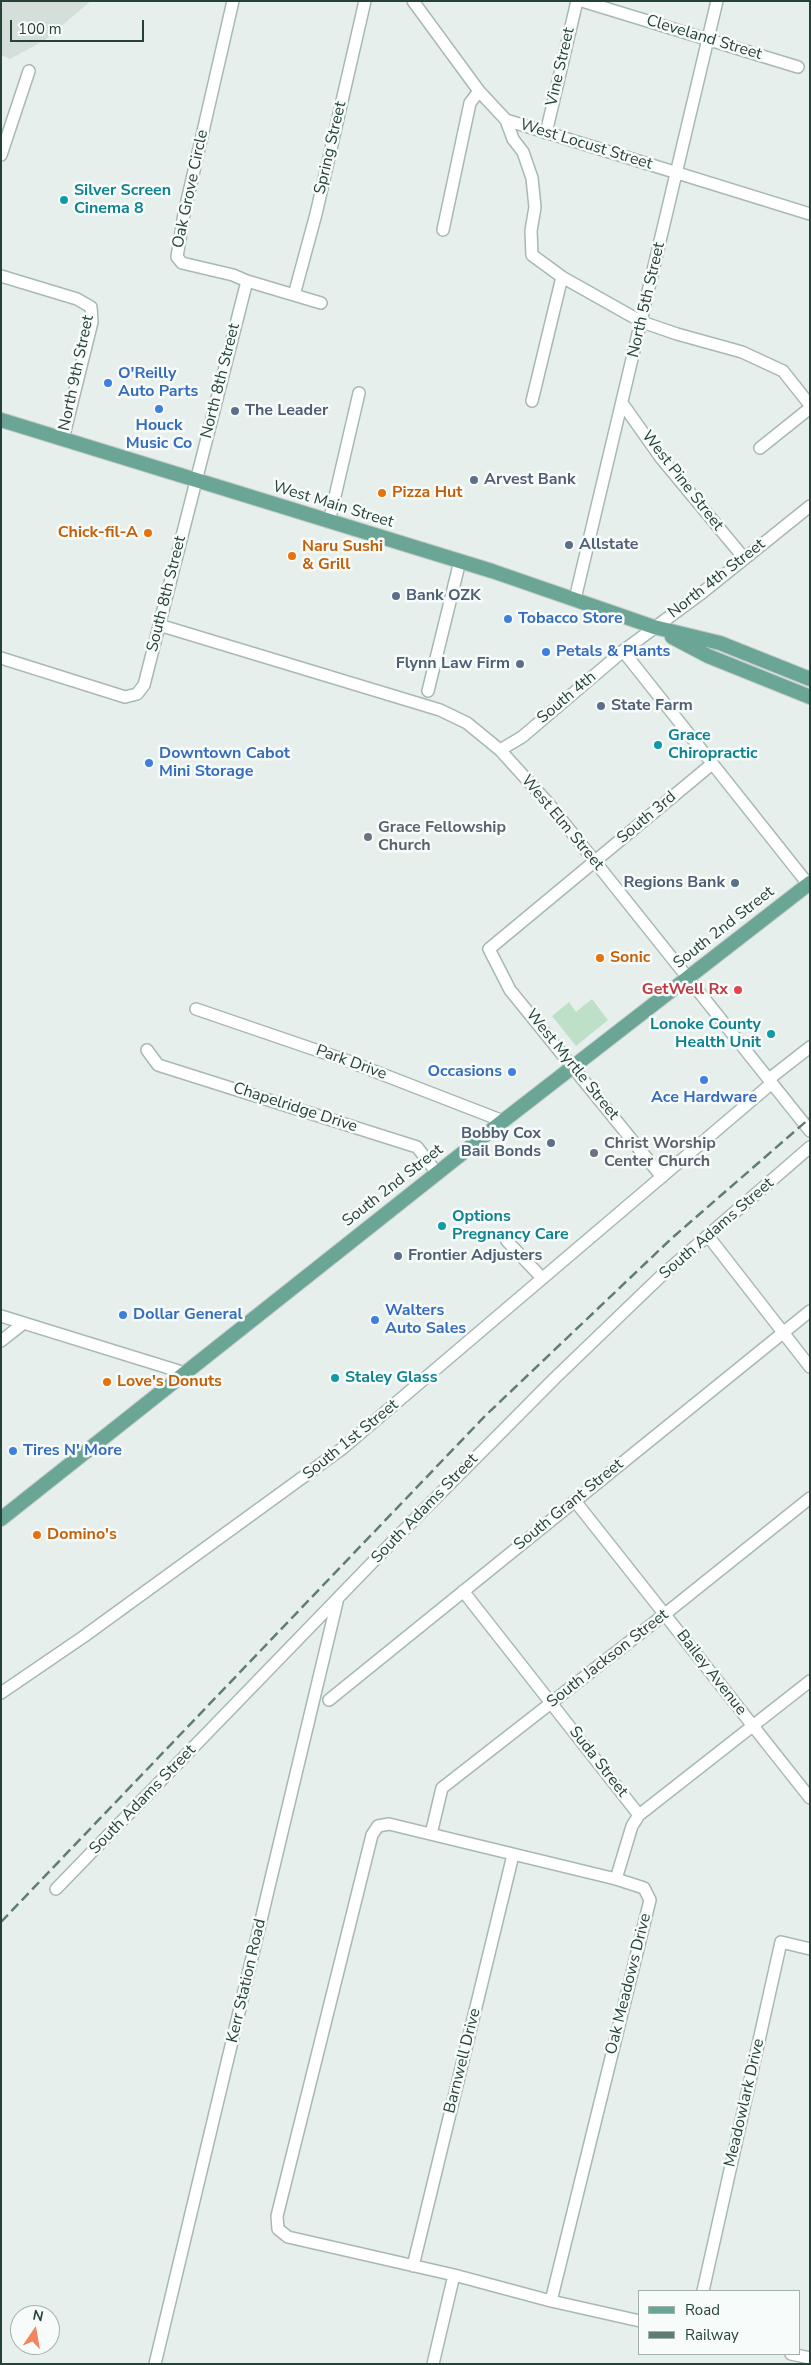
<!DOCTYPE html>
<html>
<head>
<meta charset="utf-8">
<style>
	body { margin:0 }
	#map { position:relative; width:811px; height:2365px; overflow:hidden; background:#e6efeb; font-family:"Nunito Sans",sans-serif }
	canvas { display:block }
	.frame { position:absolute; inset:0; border:2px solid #24423a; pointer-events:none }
	.legend { position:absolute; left:638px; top:2290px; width:162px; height:65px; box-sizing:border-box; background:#f7fbf9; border:1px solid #a3b1ad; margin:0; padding:6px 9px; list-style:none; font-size:15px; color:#24423a }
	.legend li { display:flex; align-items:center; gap:10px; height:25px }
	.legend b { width:25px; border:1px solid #a3b1ad }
	.north { position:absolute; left:10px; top:2305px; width:50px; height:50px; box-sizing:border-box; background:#f7fbf9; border:1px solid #a3b1ad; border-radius:50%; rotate:12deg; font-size:14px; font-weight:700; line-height:20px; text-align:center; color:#24423a }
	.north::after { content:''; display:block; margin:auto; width:18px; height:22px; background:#f4845f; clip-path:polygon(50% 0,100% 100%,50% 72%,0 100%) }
	.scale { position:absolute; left:10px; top:20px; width:134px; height:22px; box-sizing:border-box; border:2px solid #24423a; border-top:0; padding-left:6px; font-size:15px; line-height:18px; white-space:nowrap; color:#24423a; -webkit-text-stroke:4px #f7fbf9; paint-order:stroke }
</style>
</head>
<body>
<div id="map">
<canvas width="811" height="2365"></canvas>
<div class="frame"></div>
<ul class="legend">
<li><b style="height:6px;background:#6aa596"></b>Road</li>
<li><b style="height:6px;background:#5f7d75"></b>Railway</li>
</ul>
<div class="north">N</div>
<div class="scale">100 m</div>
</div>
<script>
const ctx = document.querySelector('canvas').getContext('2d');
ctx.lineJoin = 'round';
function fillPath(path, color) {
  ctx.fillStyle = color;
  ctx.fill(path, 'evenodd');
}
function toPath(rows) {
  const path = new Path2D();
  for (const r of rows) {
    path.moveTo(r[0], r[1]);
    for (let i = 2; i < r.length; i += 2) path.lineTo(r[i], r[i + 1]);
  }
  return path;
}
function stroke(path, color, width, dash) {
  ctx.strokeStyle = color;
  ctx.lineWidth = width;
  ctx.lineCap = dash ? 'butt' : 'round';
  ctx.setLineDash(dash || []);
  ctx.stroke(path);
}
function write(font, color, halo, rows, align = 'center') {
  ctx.font = font + ' "Nunito Sans",sans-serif';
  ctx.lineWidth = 5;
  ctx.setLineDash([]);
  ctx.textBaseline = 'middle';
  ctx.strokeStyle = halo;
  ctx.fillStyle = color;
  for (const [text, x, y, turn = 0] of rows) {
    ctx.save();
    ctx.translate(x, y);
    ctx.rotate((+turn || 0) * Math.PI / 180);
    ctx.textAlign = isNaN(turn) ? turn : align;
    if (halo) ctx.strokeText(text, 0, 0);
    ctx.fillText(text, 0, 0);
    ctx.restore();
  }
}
const built = toPath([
	[1,1,91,1,45,40,10,59,1,55]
]);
const green = toPath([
	[592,999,608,1020,576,1046,552,1016,569,1002,576,1012]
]);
const minor = toPath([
	[233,1,184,214,177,257,182,263,233,275,247,281,321,303],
	[413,1,479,91,506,120,810,214],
	[582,1,798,67],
	[506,120,513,139,523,152,532,178,535,207,531,231,532,255,562,277,642,322,677,334,742,352,783,371,810,405],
	[546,133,577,1],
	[1,155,29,71],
	[443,230,470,103,479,91],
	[1,276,77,299,91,307,92,322,63,439],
	[294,295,316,214,365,1],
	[532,401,562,277],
	[622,403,661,458,744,558],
	[760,448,810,408],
	[810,506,703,592,623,651,522,737,500,750,549,804,810,1131],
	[329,522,359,393],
	[575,599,717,1],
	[159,625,440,710,467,723,500,750],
	[623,651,808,884],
	[1,658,125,697,137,694,144,685,247,281],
	[428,691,460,561],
	[196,1009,348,1061,503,1121],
	[147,1050,158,1065,417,1147,437,1173],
	[769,1079,810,1047],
	[662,1177,510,990,489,949,712,764],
	[708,1236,810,1367],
	[507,1241,542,1278],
	[1,1316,185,1373],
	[1,1341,24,1323],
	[575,1501,810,1798],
	[463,1591,639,1815],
	[1,1693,83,1637,343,1448,772,1083],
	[329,1700,810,1311],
	[389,1824,616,1879,644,1888,650,1900,551,2301,454,2275,288,2237,278,2229,277,2216,372,1835,378,1826,389,1824],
	[431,1834,442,1788,665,1614,810,1498],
	[616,1879,632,1826,639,1815,810,1681],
	[56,1889,400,1534,555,1378,660,1277,810,1147],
	[413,2266,513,1855],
	[703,2291,781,1942,810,1949],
	[551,2301,640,2321],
	[791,2354,810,2358],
	[155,2364,337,1602],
	[433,2364,454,2275]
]);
const major = toPath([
	[1,420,492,571,654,627,720,643,810,679],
	[672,637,708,656,810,697],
	[1,1519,503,1121,810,883]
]);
const rail = toPath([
	[1,1922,485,1416,672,1238,810,1118]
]);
const markers = [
	[64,200,5,"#0f9aa8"],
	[108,383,5,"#3f7fe0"],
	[159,409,5,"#3f7fe0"],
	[235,411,5,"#5c6f8a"],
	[474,480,5,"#5c6f8a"],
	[382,493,5,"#e8710a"],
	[148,533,5,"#e8710a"],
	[569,545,5,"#5c6f8a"],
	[292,556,5,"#e8710a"],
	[396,596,5,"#5c6f8a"],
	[508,619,5,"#3f7fe0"],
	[546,652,5,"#3f7fe0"],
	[520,664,5,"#5c6f8a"],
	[601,706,5,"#5c6f8a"],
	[658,745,5,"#0f9aa8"],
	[149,763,5,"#3f7fe0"],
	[368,837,5,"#6b7280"],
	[735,883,5,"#5c6f8a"],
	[600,958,5,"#e8710a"],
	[738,990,5,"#e0444e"],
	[771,1034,5,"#0f9aa8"],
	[512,1072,5,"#3f7fe0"],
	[704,1080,5,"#3f7fe0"],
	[551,1143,5,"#5c6f8a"],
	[594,1153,5,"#6b7280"],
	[442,1226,5,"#0f9aa8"],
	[398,1256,5,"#5c6f8a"],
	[123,1315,5,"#3f7fe0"],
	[375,1320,5,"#3f7fe0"],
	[335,1378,5,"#0f9aa8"],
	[107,1382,5,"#e8710a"],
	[13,1451,5,"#3f7fe0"],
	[37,1535,5,"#e8710a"]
];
const streetNames = [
	["Cleveland Street",704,38,17],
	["Vine Street",561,67,-77],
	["West Locust Street",586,145,17],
	["Spring Street",331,148,-77],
	["Oak Grove Circle",191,189,-78],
	["North 5th Street",647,300,-77],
	["North 9th Street",77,373,-78],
	["North 8th Street",221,381,-76],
	["West Pine Street",682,481,52],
	["West Main Street",333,505,17],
	["North 4th Street",717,579,-38],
	["South 8th Street",167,594,-76],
	["South 4th",567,698,-40],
	["South 3rd",647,818,-40],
	["West Elm Street",562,823,50],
	["South 2nd Street",724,928,-38],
	["Park Drive",351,1063,20],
	["West Myrtle Street",572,1065,51],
	["Chapelridge Drive",295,1108,18],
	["South 2nd Street",393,1186,-38],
	["South Adams Street",717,1229,-41],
	["South 1st Street",351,1440,-39],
	["South Grant Street",569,1505,-39],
	["South Adams Street",425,1509,-46],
	["South Jackson Street",608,1659,-38],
	["Bailey Avenue",711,1673,52],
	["Suda Street",598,1762,52],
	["South Adams Street",143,1800,-46],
	["Kerr Station Road",247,1981,-77],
	["Oak Meadows Drive",629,1984,-76],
	["Barnwell Drive",463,2061,-76],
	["Meadowlark Drive",745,2103,-77]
];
const cultureNames = [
	["Silver Screen",74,191],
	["Cinema 8",74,209],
	["Grace",668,736],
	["Chiropractic",668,754],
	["Lonoke County",761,1025,"right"],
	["Health Unit",761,1043,"right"],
	["Options",452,1217],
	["Pregnancy Care",452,1235],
	["Staley Glass",345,1378]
];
const shopNames = [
	["O'Reilly",118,374],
	["Auto Parts",118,392],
	["Houck",159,426,"center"],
	["Music Co",159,444,"center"],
	["Tobacco Store",518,619],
	["Petals & Plants",556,652],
	["Downtown Cabot",159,754],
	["Mini Storage",159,772],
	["Occasions",502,1072,"right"],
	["Ace Hardware",704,1098,"center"],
	["Walters",385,1311],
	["Auto Sales",385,1329],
	["Dollar General",133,1315],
	["Tires N' More",23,1451]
];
const serviceNames = [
	["The Leader",245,411],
	["Arvest Bank",484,480],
	["Allstate",579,545],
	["Bank OZK",406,596],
	["Flynn Law Firm",510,664,"right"],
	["State Farm",611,706],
	["Regions Bank",725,883,"right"],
	["Bobby Cox",541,1134,"right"],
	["Bail Bonds",541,1152,"right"],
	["Frontier Adjusters",408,1256]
];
const foodNames = [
	["Pizza Hut",392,493],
	["Chick-fil-A",138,533,"right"],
	["Naru Sushi",302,547],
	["& Grill",302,565],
	["Sonic",610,958],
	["Love's Donuts",117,1382],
	["Domino's",47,1535]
];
const worshipNames = [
	["Grace Fellowship",378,828],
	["Church",378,846],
	["Christ Worship",604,1144],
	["Center Church",604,1162]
];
const healthNames = [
	["GetWell Rx",728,990]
];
fillPath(built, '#d4dfda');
fillPath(green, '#bfe0c8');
stroke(minor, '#a8b8b2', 14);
stroke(major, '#c2cac8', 16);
stroke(minor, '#fff', 11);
stroke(major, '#6aa596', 14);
stroke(rail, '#5f7d75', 2.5, [10, 5]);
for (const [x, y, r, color] of markers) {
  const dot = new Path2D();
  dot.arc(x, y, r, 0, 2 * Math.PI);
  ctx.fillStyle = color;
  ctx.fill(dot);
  stroke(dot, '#f7fbf9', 2);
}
write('16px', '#24423a', '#f7fbf9', streetNames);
write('bold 16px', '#0d838f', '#f7fbf9', cultureNames, 'left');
write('bold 16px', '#366cbe', '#f7fbf9', shopNames, 'left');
write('bold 16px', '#4e5e75', '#f7fbf9', serviceNames, 'left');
write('bold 16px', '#c56008', '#f7fbf9', foodNames, 'left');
write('bold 16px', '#5b616d', '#f7fbf9', worshipNames, 'left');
write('bold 16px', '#be3a42', '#f7fbf9', healthNames, 'right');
</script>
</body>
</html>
